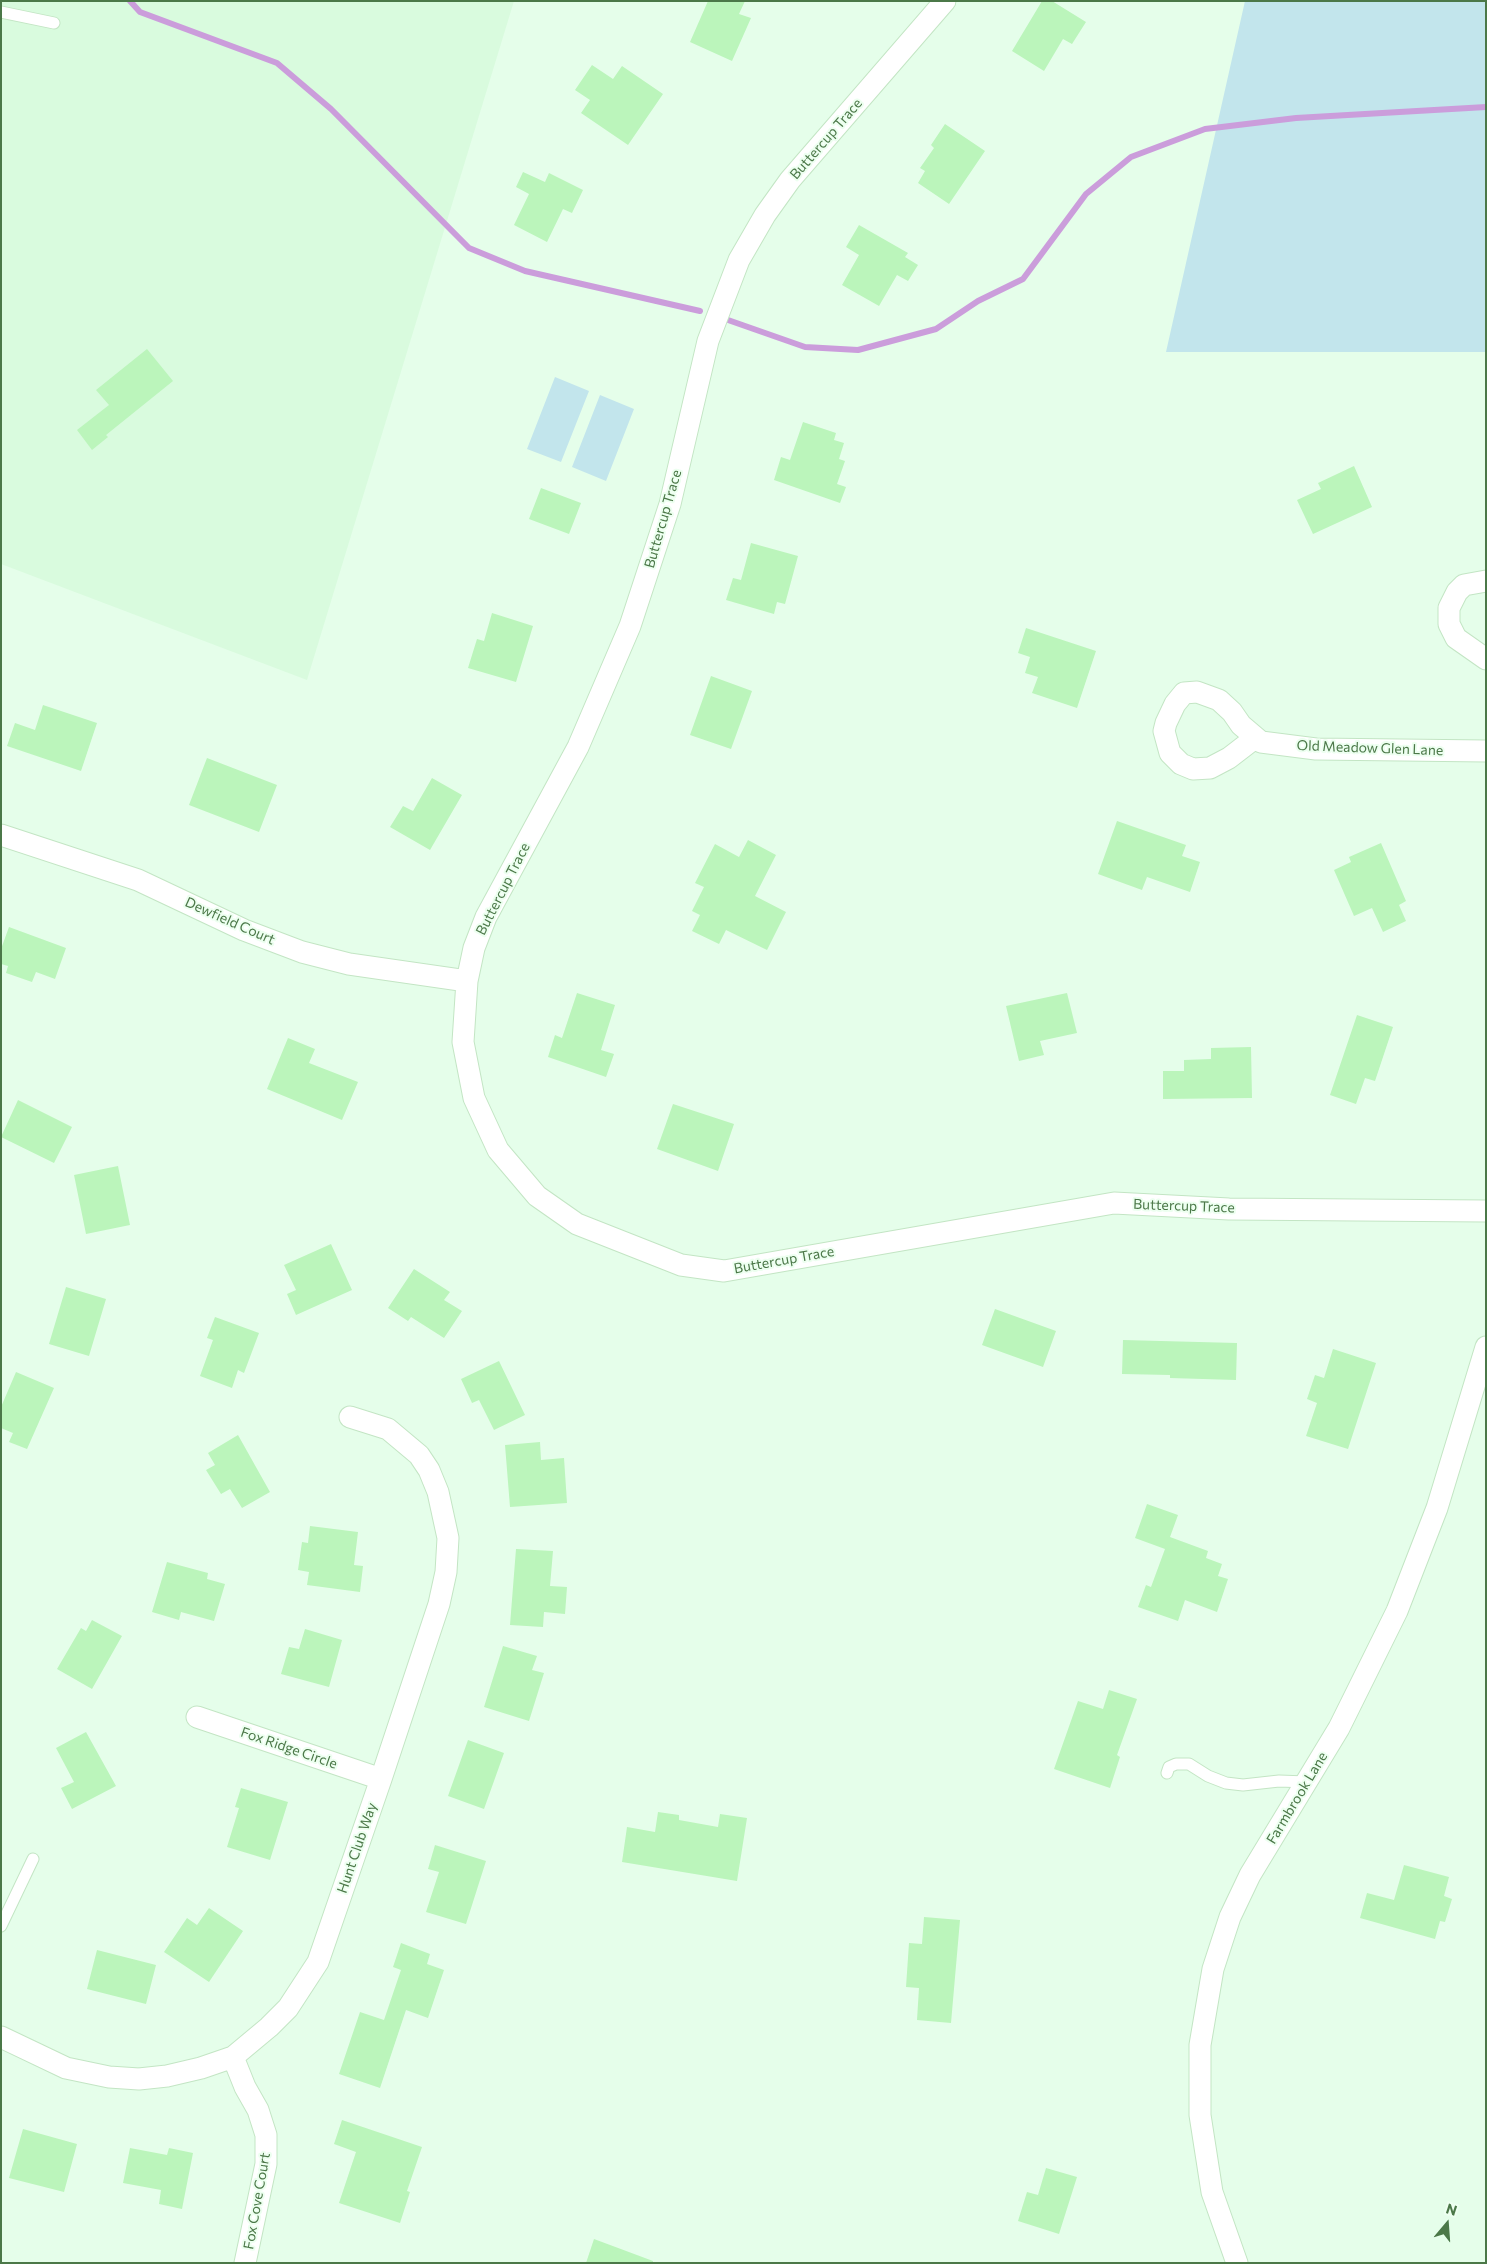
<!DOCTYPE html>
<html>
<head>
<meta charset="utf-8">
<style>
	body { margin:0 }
	#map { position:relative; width:1487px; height:2264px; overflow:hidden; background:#e5feea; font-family:Commissioner,sans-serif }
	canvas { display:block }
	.frame { position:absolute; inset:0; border:2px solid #4b7848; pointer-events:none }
	.north { position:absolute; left:1422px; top:2199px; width:50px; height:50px; -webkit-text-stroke:4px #edfff0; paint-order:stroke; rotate:18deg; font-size:14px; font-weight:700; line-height:20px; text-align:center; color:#4b7848 }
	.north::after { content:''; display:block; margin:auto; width:18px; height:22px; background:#4b7848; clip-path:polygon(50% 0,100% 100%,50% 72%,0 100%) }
</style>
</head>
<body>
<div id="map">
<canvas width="1487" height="2264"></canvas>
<div class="frame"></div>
<div class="north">N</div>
</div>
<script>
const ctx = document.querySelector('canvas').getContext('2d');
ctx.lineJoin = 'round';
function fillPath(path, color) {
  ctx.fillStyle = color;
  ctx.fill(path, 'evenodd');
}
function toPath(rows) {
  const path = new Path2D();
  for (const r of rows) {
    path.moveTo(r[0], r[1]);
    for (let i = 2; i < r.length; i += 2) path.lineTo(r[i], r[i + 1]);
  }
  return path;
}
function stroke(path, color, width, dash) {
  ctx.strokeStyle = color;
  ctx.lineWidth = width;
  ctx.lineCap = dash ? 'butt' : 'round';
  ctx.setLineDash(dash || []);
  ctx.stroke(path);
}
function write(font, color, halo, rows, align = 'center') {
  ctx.font = font + ' Commissioner,sans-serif';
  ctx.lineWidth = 4;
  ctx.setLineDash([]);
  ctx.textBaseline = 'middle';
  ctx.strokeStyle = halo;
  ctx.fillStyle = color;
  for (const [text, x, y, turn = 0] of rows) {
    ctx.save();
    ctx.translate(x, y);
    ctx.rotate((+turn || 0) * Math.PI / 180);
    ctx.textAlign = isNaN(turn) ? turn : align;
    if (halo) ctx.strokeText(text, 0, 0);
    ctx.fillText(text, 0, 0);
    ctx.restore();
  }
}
const residential = toPath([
	[1,1,514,1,307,680,1,564]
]);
const green = toPath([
	[1245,1,1486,1,1486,352,1166,352],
	[555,377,589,391,561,462,527,449],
	[600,395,634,409,606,481,572,467]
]);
const stream = toPath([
	[130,1,140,12,277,63,331,109,469,248,525,271,700,311],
	[728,320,805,347,858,350,936,329,978,301,1023,279,1086,194,1131,157,1205,129,1296,118,1486,107]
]);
const building = toPath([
	[708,1,745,1,739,14,751,18,732,61,690,42],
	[1042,1,1052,1,1086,22,1072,44,1063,39,1044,71,1012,51],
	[592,65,613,79,622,66,663,94,628,145,581,113,590,100,575,90],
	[945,124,985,151,949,204,918,183,925,171,920,168,934,148,931,145],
	[523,172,545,182,549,173,583,190,572,213,563,209,547,242,514,225,529,194,516,187],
	[859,225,908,253,905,257,918,265,908,281,897,275,879,306,842,285,859,255,846,247],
	[147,349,173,381,106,435,108,437,92,450,77,430,109,405,96,390],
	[803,422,836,433,834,440,844,443,839,459,845,461,837,484,846,487,840,503,774,480,781,457,790,460],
	[1354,466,1372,507,1313,534,1297,500,1321,489,1318,483],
	[541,488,581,503,569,534,529,519],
	[751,543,798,556,785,604,777,602,774,614,726,600,733,578,741,580],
	[492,613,533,626,516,682,468,668,477,639,484,641],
	[1026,628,1096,651,1077,708,1032,693,1038,677,1025,673,1030,657,1018,653],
	[711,676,752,691,731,749,690,735],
	[43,705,97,723,81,771,7,746,15,723,35,730],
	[207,758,277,785,259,832,189,805],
	[432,778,462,795,430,850,390,827,403,806,413,811],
	[1117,821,1186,845,1182,856,1200,862,1190,892,1147,877,1142,890,1098,874],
	[748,840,776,855,755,896,786,912,767,950,726,930,719,944,692,931,700,915,692,911,704,887,695,883,715,844,739,857],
	[1381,843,1406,901,1399,905,1406,921,1383,932,1372,908,1354,916,1334,870,1351,862,1349,857],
	[9,927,66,948,55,979,36,972,32,982,6,973,8,966,1,964,1,949],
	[577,993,615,1005,601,1050,614,1054,606,1077,548,1057,555,1035,562,1038],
	[1067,993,1077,1033,1040,1041,1044,1055,1019,1061,1006,1006],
	[1357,1015,1393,1027,1375,1081,1365,1078,1356,1104,1330,1095],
	[288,1038,315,1049,309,1063,358,1082,342,1120,267,1089],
	[1251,1047,1252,1098,1163,1099,1163,1071,1184,1071,1184,1060,1211,1059,1211,1048],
	[18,1100,72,1127,54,1163,1,1137],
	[673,1104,734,1124,718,1171,657,1149],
	[118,1166,130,1225,86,1234,74,1175],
	[331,1244,352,1290,296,1315,287,1294,296,1290,284,1265],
	[414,1269,450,1292,444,1300,462,1311,444,1338,411,1317,408,1321,388,1308],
	[66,1287,106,1299,89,1356,49,1344],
	[995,1309,1056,1331,1043,1367,982,1345],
	[215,1317,259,1333,244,1373,238,1370,232,1388,200,1376,213,1340,207,1338],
	[1123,1340,1237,1343,1236,1380,1170,1378,1170,1375,1122,1374],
	[1333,1349,1376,1363,1348,1449,1306,1436,1317,1403,1307,1399,1315,1375,1324,1378],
	[499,1361,525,1415,494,1430,479,1400,472,1403,461,1379],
	[16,1372,54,1388,27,1449,9,1442,13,1433,1,1428,1,1407],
	[238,1435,270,1492,242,1508,230,1489,221,1494,206,1470,215,1465,208,1453],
	[540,1442,541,1460,564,1458,567,1503,510,1507,505,1445],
	[1147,1504,1178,1515,1170,1537,1208,1551,1206,1558,1222,1564,1218,1576,1228,1579,1217,1612,1185,1600,1178,1621,1138,1607,1146,1585,1151,1587,1165,1549,1135,1538],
	[310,1526,358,1532,354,1565,363,1566,360,1592,307,1585,309,1572,298,1570,302,1542,308,1543],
	[516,1549,553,1551,550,1586,567,1587,565,1614,544,1612,543,1627,510,1625],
	[167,1562,208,1573,207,1579,225,1584,214,1621,181,1612,179,1620,152,1612],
	[92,1620,122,1636,92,1689,57,1669,81,1628,86,1631],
	[305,1629,342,1640,329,1687,281,1674,289,1647,299,1649],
	[503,1646,537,1656,532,1670,544,1673,529,1721,484,1707],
	[1109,1690,1137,1699,1117,1755,1120,1757,1110,1788,1054,1769,1078,1701,1103,1709],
	[86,1732,116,1786,72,1809,61,1788,74,1782,56,1748],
	[468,1740,504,1753,484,1809,448,1796],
	[241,1788,288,1802,270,1860,227,1847,239,1808,235,1807],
	[658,1812,679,1815,679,1820,718,1827,720,1814,747,1818,737,1881,622,1862,627,1827,655,1832],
	[435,1845,486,1861,466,1924,426,1912,439,1872,428,1869],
	[1404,1865,1449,1877,1444,1896,1452,1899,1445,1922,1440,1921,1435,1939,1360,1918,1367,1893,1394,1900],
	[209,1908,243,1931,209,1982,164,1952,187,1918,197,1925],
	[924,1917,960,1920,951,2023,917,2020,919,1988,906,1987,909,1943,922,1944],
	[401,1943,430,1954,427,1964,444,1970,428,2018,406,2010,380,2088,339,2074,360,2012,384,2020,401,1970,393,1967],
	[97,1950,156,1965,146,2004,87,1989],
	[342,2120,422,2147,407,2191,410,2192,400,2223,339,2203,356,2152,334,2144],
	[23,2129,77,2144,64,2192,9,2178],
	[130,2148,167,2155,169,2148,193,2153,182,2209,159,2204,161,2190,123,2183],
	[1046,2168,1077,2177,1059,2234,1018,2221,1027,2192,1038,2195],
	[594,2239,653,2261,653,2263,586,2263]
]);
const service = toPath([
	[1,12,54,23],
	[1167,1773,1169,1767,1176,1764,1189,1764,1208,1776,1226,1783,1243,1785,1279,1781,1307,1782],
	[1,1926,33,1859]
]);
const minor = toPath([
	[945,1,790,180,765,215,739,260,708,341,670,504,630,626,578,747,486,917,474,948,467,981,463,1042,474,1098,498,1150,537,1196,577,1224,681,1265,724,1271,1114,1203,1229,1209,1486,1211],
	[1486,581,1464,585,1457,592,1449,608,1449,624,1456,638,1486,659],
	[1255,738,1229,758,1210,768,1193,769,1181,764,1170,753,1164,731,1166,723,1175,704,1184,693,1197,692,1219,700,1232,712,1241,725,1261,742,1316,749,1486,751],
	[1,835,138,880,244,930,302,952,349,964,467,981],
	[197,1717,381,1779],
	[1,2037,66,2068,109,2077,139,2079,167,2076,201,2068,233,2057,269,2027,288,2008,318,1962,381,1779,439,1604,446,1572,448,1538,438,1492,429,1470,419,1455,388,1429,350,1417],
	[233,2057,245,2087,258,2110,266,2135,266,2164,245,2263],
	[1237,2263,1212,2192,1200,2115,1200,2045,1213,1969,1230,1917,1250,1875,1339,1728,1397,1611,1437,1508,1486,1347]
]);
const streetNames = [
	["Buttercup Trace",826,139,-49],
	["Buttercup Trace",663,519,-74],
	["Old Meadow Glen Lane",1370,748,2],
	["Buttercup Trace",503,889,-63],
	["Dewfield Court",230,921,24],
	["Buttercup Trace",1184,1206,2],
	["Buttercup Trace",784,1260,-10],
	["Fox Ridge Circle",289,1748,19],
	["Farmbrook Lane",1297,1798,-59],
	["Hunt Club Way",357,1848,-71],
	["Fox Cove Court",257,2201,-80]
];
fillPath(residential, '#d9fbde');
fillPath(green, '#c2e5ec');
stroke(stream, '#cb9ddb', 6);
fillPath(building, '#bbf5bb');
stroke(service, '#c3e5c4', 13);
stroke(minor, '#c3e5c4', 23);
stroke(service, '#fff', 11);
stroke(minor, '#fff', 21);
write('14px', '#4b7848', '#edfff0', streetNames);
</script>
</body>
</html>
